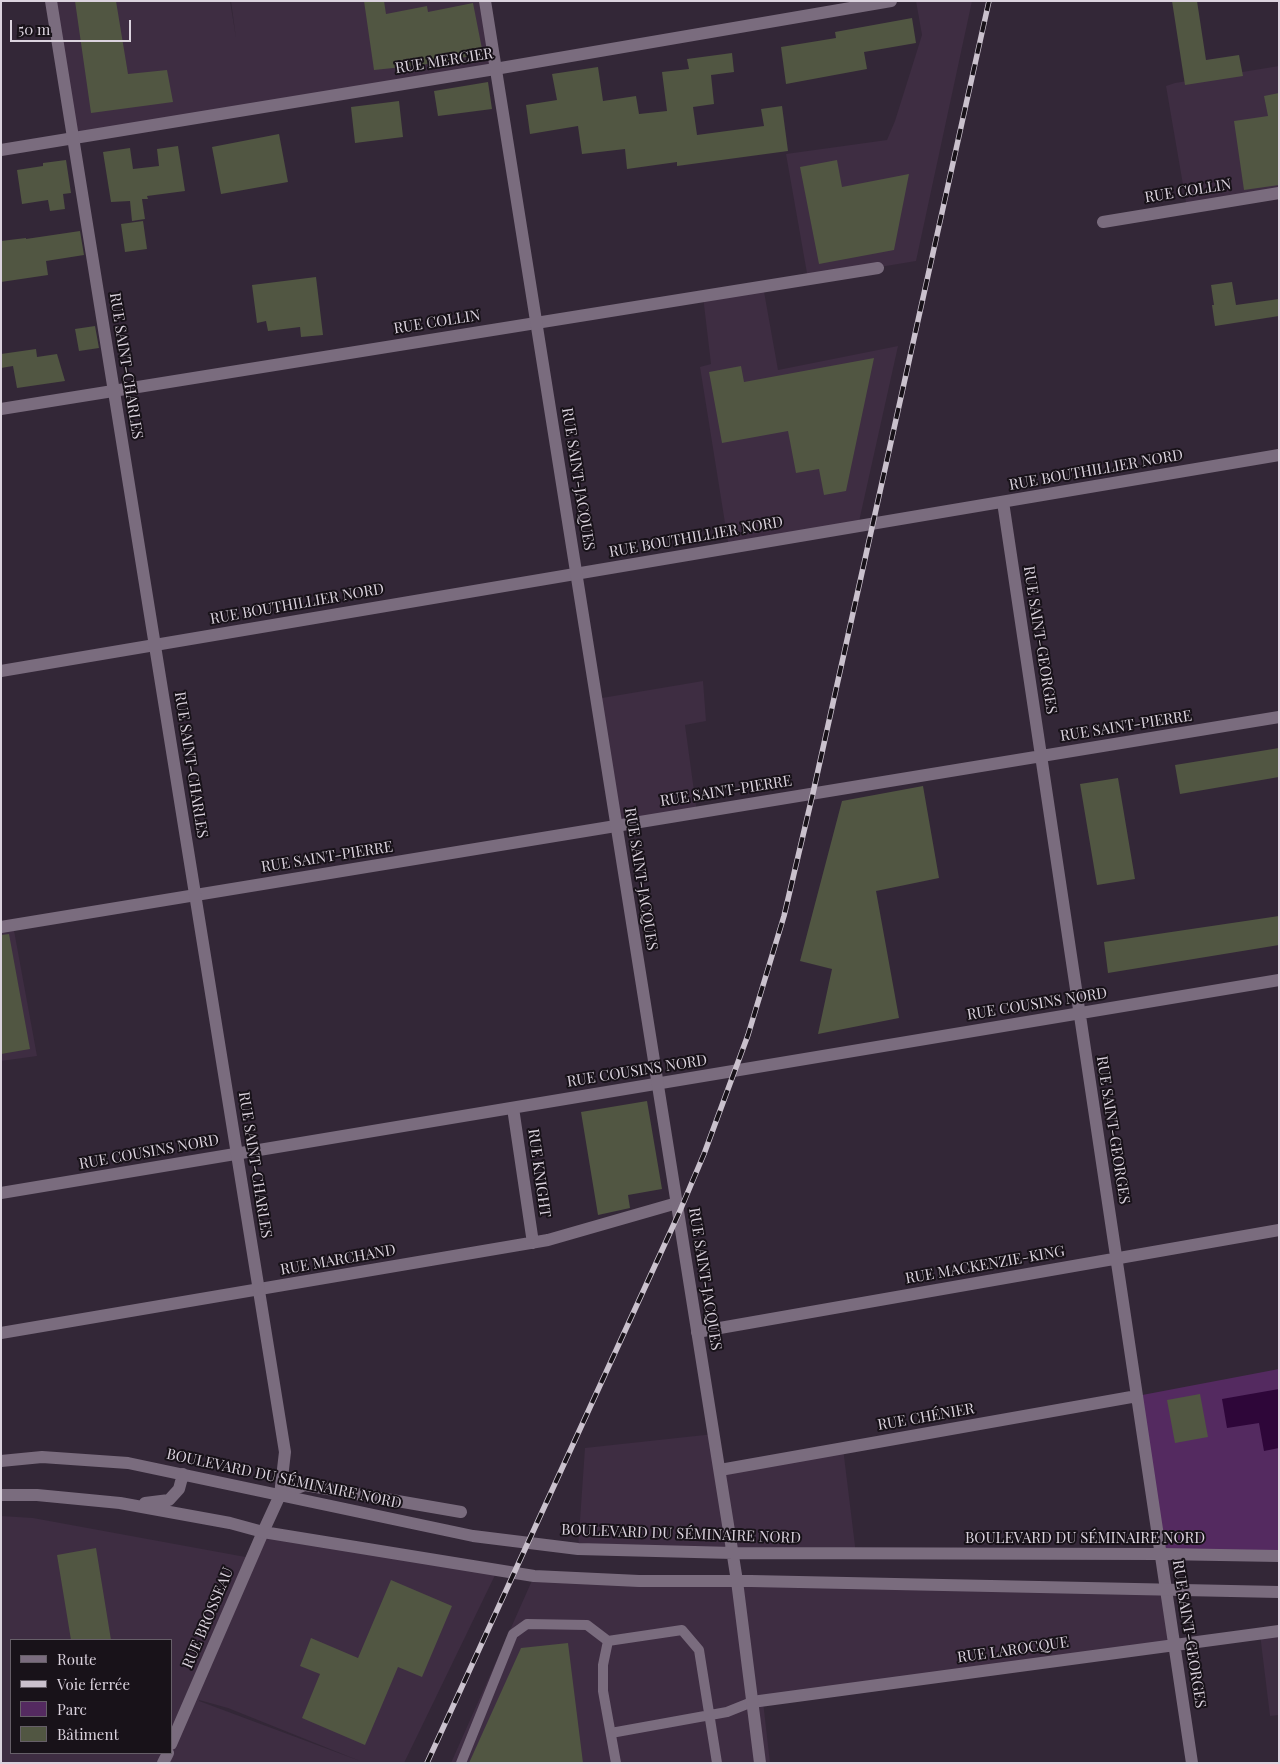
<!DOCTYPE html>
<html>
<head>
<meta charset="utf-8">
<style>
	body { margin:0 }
	#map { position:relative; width:1280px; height:1764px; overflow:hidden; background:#332737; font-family:"Playfair Display",serif }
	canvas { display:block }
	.frame { position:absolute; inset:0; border:2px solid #dbd3de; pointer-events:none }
	.legend { position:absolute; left:10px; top:1639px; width:162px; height:115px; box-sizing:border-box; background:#181219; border:1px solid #665f68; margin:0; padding:6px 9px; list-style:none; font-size:15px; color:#dbd3de }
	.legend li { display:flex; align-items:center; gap:10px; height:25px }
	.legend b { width:25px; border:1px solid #665f68 }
	.scale { position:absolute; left:10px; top:20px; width:121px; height:22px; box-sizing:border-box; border:2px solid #dbd3de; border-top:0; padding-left:6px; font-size:15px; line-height:18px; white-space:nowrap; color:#dbd3de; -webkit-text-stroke:4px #181219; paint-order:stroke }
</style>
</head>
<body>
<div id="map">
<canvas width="1280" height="1764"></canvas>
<div class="frame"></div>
<ul class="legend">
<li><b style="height:6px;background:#7a6c7e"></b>Route</li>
<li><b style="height:6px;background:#cac1cd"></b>Voie ferrée</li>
<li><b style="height:14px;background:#542a60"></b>Parc</li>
<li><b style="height:14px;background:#515642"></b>Bâtiment</li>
</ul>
<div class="scale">50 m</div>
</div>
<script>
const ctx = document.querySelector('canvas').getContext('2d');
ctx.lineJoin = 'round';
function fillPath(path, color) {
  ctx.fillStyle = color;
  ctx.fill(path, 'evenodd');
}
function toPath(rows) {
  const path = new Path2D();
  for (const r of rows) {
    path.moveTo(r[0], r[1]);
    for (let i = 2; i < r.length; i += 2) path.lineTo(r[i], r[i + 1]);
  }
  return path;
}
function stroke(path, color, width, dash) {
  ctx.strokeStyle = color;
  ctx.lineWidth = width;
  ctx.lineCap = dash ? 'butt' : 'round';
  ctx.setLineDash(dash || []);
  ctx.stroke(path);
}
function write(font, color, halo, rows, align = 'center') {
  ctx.font = font + ' "Playfair Display",serif';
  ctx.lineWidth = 4;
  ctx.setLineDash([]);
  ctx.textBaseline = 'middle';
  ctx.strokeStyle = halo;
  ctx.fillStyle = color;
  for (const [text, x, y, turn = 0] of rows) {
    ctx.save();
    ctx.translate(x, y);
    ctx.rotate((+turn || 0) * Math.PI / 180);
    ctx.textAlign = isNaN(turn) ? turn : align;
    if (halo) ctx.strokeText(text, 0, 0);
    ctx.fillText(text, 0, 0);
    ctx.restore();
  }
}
const built = toPath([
	[51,1,230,1,236,38,231,1,485,1,495,69,73,138],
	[916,1,972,1,916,261,808,279,786,154,887,140,895,121,922,35],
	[1279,66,1279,193,1187,208,1166,86,1175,83],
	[763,286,778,370,898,346,858,526,729,548,700,367,711,364,703,296],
	[703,681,706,721,685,725,697,813,616,826,596,699],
	[13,925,37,1056,1,1061,1,927],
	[714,1434,720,1470,843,1448,856,1554,578,1549,585,1448],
	[1,1516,33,1518,251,1558,263,1532,497,1571,404,1763,1,1763],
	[11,1640,171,1640,171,1753,11,1753],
	[199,1700,228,1708,360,1761,199,1701],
	[534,1576,1166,1590,1174,1645,763,1701,770,1763,451,1763],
	[1279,1631,1279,1715,1270,1716,1260,1634]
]);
const green = toPath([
	[1279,1369,1279,1556,1161,1554,1137,1396]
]);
const water = toPath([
	[1279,1389,1279,1448,1264,1451,1259,1423,1227,1428,1222,1399]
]);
const building = toPath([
	[75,1,116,1,128,74,167,70,173,102,91,113],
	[364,1,384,1,386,14,427,6,428,12,473,3,483,54,422,65,374,70],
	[1172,1,1197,1,1206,60,1239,55,1243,76,1185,85],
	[912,18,916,43,864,52,867,69,786,84,781,47,836,38,835,32],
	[732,53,734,72,711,75,714,104,693,107,697,135,764,126,761,109,782,106,788,151,677,166,677,162,627,169,625,149,582,154,578,126,530,134,526,105,557,100,552,74,598,67,603,101,636,96,639,114,667,111,662,72,689,69,687,59],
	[488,82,492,109,438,116,434,91],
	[1279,93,1279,185,1244,190,1234,121,1268,116,1264,96],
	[399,101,403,137,355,143,351,107],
	[279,134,288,182,221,194,212,147],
	[178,146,185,191,147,196,148,199,142,199,145,219,132,221,130,201,111,202,103,152,130,148,133,169,159,166,157,149],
	[66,160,71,193,63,194,65,209,50,211,48,200,22,204,17,170,43,166,43,163],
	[837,160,842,187,909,174,894,250,819,264,800,167],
	[143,221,147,249,125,252,121,224],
	[80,231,84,255,46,261,48,275,1,282,1,241,26,238,26,239],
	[316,277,323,335,301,337,300,327,268,331,266,321,257,323,252,285],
	[1232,282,1236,305,1279,299,1279,316,1215,326,1212,305,1214,305,1211,285],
	[95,326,99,348,79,351,75,329],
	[36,349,37,357,57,354,65,381,17,388,13,366,1,368,1,354],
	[874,358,846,491,824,495,819,469,796,473,788,431,722,443,709,372,741,366,744,382],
	[1279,748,1279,777,1180,794,1175,765],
	[1118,778,1135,879,1097,885,1080,784],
	[923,786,939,878,876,891,899,1018,818,1034,832,969,800,961,842,801],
	[1279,916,1279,945,1108,973,1104,942],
	[9,934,30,1049,1,1054,1,935],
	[647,1101,662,1189,628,1195,630,1208,598,1215,581,1112],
	[1200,1394,1208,1437,1175,1443,1167,1400],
	[96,1548,111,1640,71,1640,57,1555],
	[391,1580,452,1606,422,1677,398,1667,365,1745,302,1718,320,1674,300,1666,311,1638,358,1658],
	[568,1643,583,1763,469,1763,521,1648]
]);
const lane = toPath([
	[611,1733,727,1712,752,1702],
	[461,1763,513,1634,527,1624,587,1625,608,1641],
	[616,1763,603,1691,603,1665,608,1641,682,1630,699,1650,717,1763]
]);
const street = toPath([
	[1,150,495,69,891,1],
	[1103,222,1279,193],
	[1,409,878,268],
	[1003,502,1192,1763],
	[1,671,1279,455],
	[1,927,1279,717],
	[513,1108,533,1243],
	[1,1193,1279,980],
	[697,1332,1279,1230],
	[1,1333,548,1240,677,1203],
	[720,1470,1137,1396],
	[280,1495,305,1485,461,1512],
	[752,1702,1279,1631],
	[171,1744,263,1532],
	[163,1763,168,1753]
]);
const secondary = toPath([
	[51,1,285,1452,280,1495,263,1532],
	[485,1,737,1581,760,1763],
	[1,1461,42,1457,128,1463,473,1536,578,1549,733,1553,1161,1554,1279,1556],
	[1,1495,37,1495,120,1503,230,1523,263,1532,534,1576,639,1581,751,1581,1279,1592],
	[145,1503,169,1500,179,1489,183,1474]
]);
const rail = toPath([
	[427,1763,679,1213,704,1154,748,1035,784,916,813,793,989,1]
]);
const streetNames = [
	["RUE MERCIER",444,61,-9],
	["RUE COLLIN",1188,191,-9],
	["RUE COLLIN",437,322,-9],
	["RUE SAINT-CHARLES",126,366,81],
	["RUE BOUTHILLIER NORD",1096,470,-10],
	["RUE SAINT-JACQUES",578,479,81],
	["RUE BOUTHILLIER NORD",696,537,-10],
	["RUE BOUTHILLIER NORD",297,604,-10],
	["RUE SAINT-GEORGES",1040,640,81],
	["RUE SAINT-PIERRE",1126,726,-9],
	["RUE SAINT-CHARLES",191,765,81],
	["RUE SAINT-PIERRE",726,791,-9],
	["RUE SAINT-PIERRE",327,857,-9],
	["RUE SAINT-JACQUES",641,879,81],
	["RUE COUSINS NORD",1037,1004,-9],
	["RUE COUSINS NORD",637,1071,-9],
	["RUE SAINT-GEORGES",1113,1130,81],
	["RUE COUSINS NORD",149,1152,-10],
	["RUE SAINT-CHARLES",255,1165,81],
	["RUE KNIGHT",539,1173,82],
	["RUE MARCHAND",338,1260,-10],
	["RUE MACKENZIE-KING",985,1265,-10],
	["RUE SAINT-JACQUES",705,1279,81],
	["RUE CHÉNIER",926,1417,-10],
	["BOULEVARD DU SÉMINAIRE NORD",284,1479,12],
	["BOULEVARD DU SÉMINAIRE NORD",681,1534,2],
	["BOULEVARD DU SÉMINAIRE NORD",1085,1538],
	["RUE BROSSEAU",208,1618,-67],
	["RUE SAINT-GEORGES",1189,1634,81],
	["RUE LAROCQUE",1013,1650,-8]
];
fillPath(built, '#3e2d42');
fillPath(green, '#542a60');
fillPath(water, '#2e0639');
fillPath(building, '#515642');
stroke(lane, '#7a6c7e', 10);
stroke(street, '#7a6c7e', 12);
stroke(secondary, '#7a6c7e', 12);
stroke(rail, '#cac1cd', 5.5);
stroke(rail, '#181219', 4, [11]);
write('15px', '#dbd3de', '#181219', streetNames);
</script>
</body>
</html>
